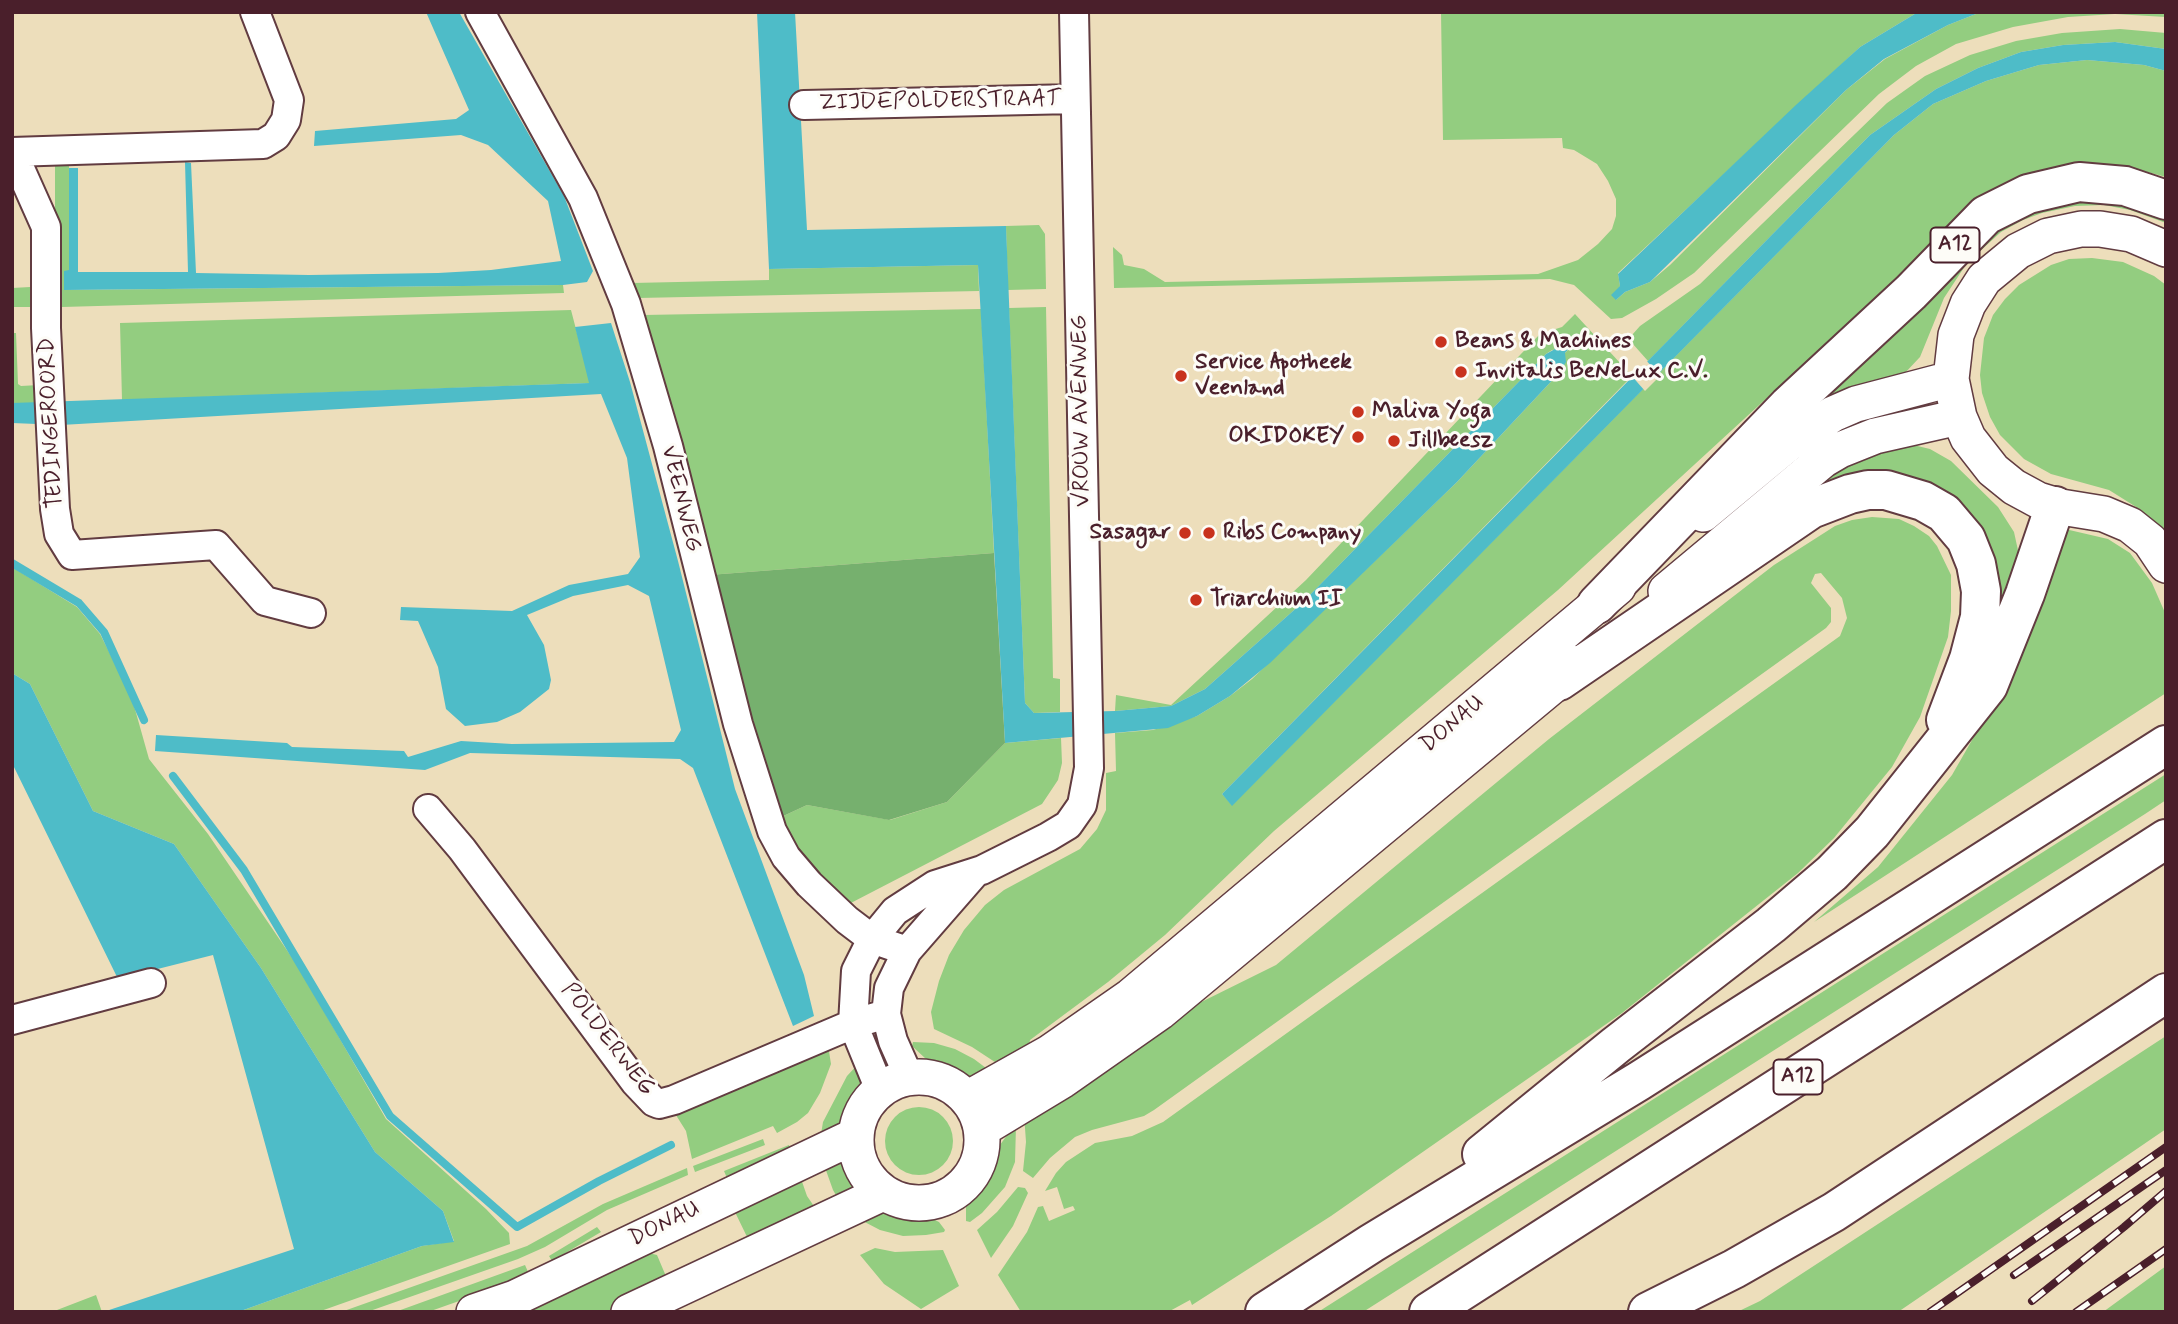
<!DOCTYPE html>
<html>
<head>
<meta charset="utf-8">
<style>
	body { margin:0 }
	#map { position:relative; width:2178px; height:1324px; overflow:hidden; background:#eddebb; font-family:Mynerve,sans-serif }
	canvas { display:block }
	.frame { position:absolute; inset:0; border:14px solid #4a1f2b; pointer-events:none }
</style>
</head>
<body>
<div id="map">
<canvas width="2178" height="1324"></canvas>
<div class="frame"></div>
</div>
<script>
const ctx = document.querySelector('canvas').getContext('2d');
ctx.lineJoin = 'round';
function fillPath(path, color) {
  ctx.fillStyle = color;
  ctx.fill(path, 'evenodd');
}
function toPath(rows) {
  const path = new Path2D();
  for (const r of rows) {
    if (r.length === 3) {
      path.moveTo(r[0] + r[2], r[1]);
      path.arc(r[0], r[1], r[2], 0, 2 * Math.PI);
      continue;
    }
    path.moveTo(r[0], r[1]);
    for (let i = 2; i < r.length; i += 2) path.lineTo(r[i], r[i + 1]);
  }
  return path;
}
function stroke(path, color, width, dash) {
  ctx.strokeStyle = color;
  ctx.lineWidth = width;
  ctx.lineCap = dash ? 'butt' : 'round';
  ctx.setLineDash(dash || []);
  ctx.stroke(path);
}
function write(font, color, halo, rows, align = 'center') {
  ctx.font = font + ' Mynerve,sans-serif';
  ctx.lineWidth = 6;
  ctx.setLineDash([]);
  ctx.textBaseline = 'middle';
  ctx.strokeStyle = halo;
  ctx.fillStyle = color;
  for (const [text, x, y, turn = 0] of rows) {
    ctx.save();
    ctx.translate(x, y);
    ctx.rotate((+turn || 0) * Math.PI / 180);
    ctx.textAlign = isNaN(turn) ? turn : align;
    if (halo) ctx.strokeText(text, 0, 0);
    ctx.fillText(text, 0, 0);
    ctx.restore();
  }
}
const green = toPath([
	[1441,12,1918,12,1860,47,1618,273,1620,286,1616,300,1625,292,1650,282,1670,265,1846,90,1885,59,1948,25,1981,12,2166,12,2166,17,2115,14,2068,17,2013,27,1956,44,1916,66,1879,94,1694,273,1656,299,1622,318,1611,319,1574,285,1550,279,1114,288,1113,247,1122,255,1124,265,1144,269,1165,282,1538,274,1578,260,1598,244,1612,229,1616,216,1616,199,1608,181,1597,164,1574,150,1563,148,1562,138,1443,140],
	[2120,29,2166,33,2166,49,2115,42,2063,45,2021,52,1978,68,1936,89,1870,135,1648,361,1632,343,1632,335,1640,326,1700,284,1887,103,1925,76,1970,55,2016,41,2062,33],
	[2087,60,2144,65,2166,71,2166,177,2125,166,2076,164,2052,168,2028,173,2005,183,1964,208,1905,271,1558,590,1274,831,1165,935,1108,982,1030,1040,1028,1052,1004,1068,972,1047,934,1029,931,1012,939,981,949,955,964,930,985,905,1004,890,1080,849,1097,829,1106,810,1106,773,1116,771,1115,733,1153,730,1197,716,1230,696,1252,679,1457,482,1560,372,1564,367,1565,353,1575,343,1562,349,1552,350,1546,354,1302,603,1205,689,1171,706,1115,711,1116,695,1171,705,1306,580,1540,334,1562,327,1575,314,1632,376,1222,794,1232,805,1894,135,1933,104,1986,81,2039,65],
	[55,160,69,160,69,271,64,271,64,290,563,285,564,293,62,307,55,300],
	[2087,197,2166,213,2166,223,2130,210,2104,205,2075,206,2042,213,2023,220,2001,232,1967,263,1944,298,1920,357,1904,374,1798,414,2007,217],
	[1039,225,1045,234,1046,289,1008,290,1006,226],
	[2092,258,2123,262,2154,276,2166,285,2166,538,2141,510,2109,490,2051,474,2024,459,2000,435,1990,417,1982,393,1980,375,1984,338,1993,315,2005,299,2019,285,2051,265,2069,259],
	[978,265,979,291,638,298,632,283,769,280,769,269],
	[37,270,36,304,32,307,12,307,12,288,30,287,30,271],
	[1046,307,1053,678,1060,679,1060,712,1034,713,1025,703,1009,308],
	[981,309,994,553,709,575,643,315],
	[571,310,590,383,122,400,120,323],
	[12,333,16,333,18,384,21,386,39,385,40,403,12,403],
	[1905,443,1930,449,1951,461,1998,507,2014,532,2019,555,1985,666,1957,510,1791,502,1834,467],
	[1872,517,1899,519,1914,526,1929,536,1937,546,1951,575,1951,611,1948,637,1920,717,1892,767,1834,838,1798,873,1622,1013,1331,1216,1192,1305,1190,1300,1168,1312,1021,1312,998,1275,1027,1232,1038,1207,1043,1206,1049,1221,1075,1210,1073,1206,1064,1209,1057,1187,1045,1191,1056,1173,1066,1162,1095,1143,1132,1136,1163,1122,1840,636,1847,618,1842,598,1821,573,1815,574,1811,583,1831,608,1831,622,1826,628,1154,1110,1144,1116,1092,1130,1075,1137,1050,1158,1033,1178,1023,1171,1026,1142,1024,1114,1175,1015,1276,965,1549,739,1774,565,1835,526,1852,520],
	[2065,529,2108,539,2130,553,2152,583,2166,615,2166,693,1814,922,1878,867,1952,775,1999,693],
	[12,567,77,607,100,634,131,695,149,759,208,834,299,968,386,1119,486,1209,509,1233,510,1244,318,1312,238,1312,422,1246,454,1241,443,1211,375,1152,261,968,174,844,93,811,30,684,12,673],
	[1061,738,1062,763,1058,780,1042,804,847,905,789,843,779,818,807,805,890,820,947,802,1005,743],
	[2166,774,2166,800,2145,814,1363,1312,1318,1312],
	[2166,1036,2166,1129,1898,1312,1737,1312,1760,1301],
	[913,1042,934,1043,955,1049,974,1059,990,1071,974,1080,958,1077,926,1059,912,1046],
	[828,1045,831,1064,820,1093,808,1113,797,1122,777,1133,773,1126,692,1159,686,1131,674,1112],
	[860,1062,861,1077,858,1098,841,1122,820,1140,823,1122,847,1076],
	[919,1141,34],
	[1016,1126,1015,1162,1005,1187,982,1213,970,1222,966,1221,966,1202,985,1175,997,1149,1013,1127],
	[763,1139,765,1145,695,1172,693,1166],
	[789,1145,793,1154,727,1178,724,1171],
	[842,1157,847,1174,861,1194,837,1197,833,1190,823,1162],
	[687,1168,688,1175,607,1210,545,1247,518,1259,367,1312,341,1312,527,1246,603,1204],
	[799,1173,807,1196,820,1215,750,1243,734,1210],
	[1018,1187,1025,1188,1028,1193,1013,1226,991,1258,977,1230,997,1212],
	[884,1209,927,1216,939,1222,945,1230,944,1232,926,1235,903,1236,880,1230,857,1218],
	[597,1227,601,1232,552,1261,549,1256],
	[875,1248,895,1252,943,1250,959,1286,921,1309,884,1284,860,1255],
	[649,1253,657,1255,668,1281,664,1287,608,1312,525,1312],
	[525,1265,529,1274,524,1278,428,1312,395,1312],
	[2166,1266,2166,1312,2103,1312],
	[96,1295,102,1312,50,1312,57,1310]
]);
const forest = toPath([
	[994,553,1005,743,947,802,889,820,807,805,779,818,709,575]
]);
const water = toPath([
	[426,12,459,12,564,196,593,271,587,282,563,285,64,290,64,271,69,270,69,168,78,168,78,272,188,272,185,162,191,163,196,273,309,275,438,273,491,270,561,261,548,201,488,145,461,135,314,146,315,131,456,119,469,110],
	[757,12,795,12,807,230,1006,226,1025,703,1034,713,1115,711,1171,706,1205,689,1302,603,1546,354,1555,349,1562,349,1571,339,1575,342,1565,353,1566,362,1560,372,1457,482,1270,663,1230,696,1197,716,1168,728,1005,743,978,265,769,269],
	[1918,12,1981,12,1948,25,1884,59,1846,90,1650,282,1625,292,1616,300,1611,295,1620,286,1618,274,1797,104,1860,47],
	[2115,42,2166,49,2166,71,2144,65,2087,60,2039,65,1986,81,1933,104,1894,135,1232,806,1222,794,1870,135,1936,89,1978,68,2021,52,2063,45],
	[611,323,630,382,678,561,735,789,804,975,814,1016,793,1026,693,768,680,759,470,753,425,770,155,751,156,735,287,743,292,747,404,751,408,757,461,741,512,744,674,742,681,730,649,596,628,585,573,596,527,615,544,645,551,680,549,689,520,712,497,722,465,726,446,709,438,667,418,621,400,620,401,607,512,611,569,585,628,574,640,557,627,458,601,394,61,425,12,423,12,403,589,383,575,327],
	[12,673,30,684,93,811,174,844,261,968,375,1152,443,1211,454,1242,422,1246,238,1312,103,1312,294,1249,213,955,118,979,12,763]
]);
const pier = toPath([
	[1645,359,1660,376,1645,391,1630,374]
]);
const stream = toPath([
	[12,563,79,603,104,632,144,720],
	[173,776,244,870,390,1116,517,1227,599,1181,671,1145]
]);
const minor = toPath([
	[480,12,583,198,626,304,668,446,738,724,772,831,786,857,809,884,847,920,872,939,907,951],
	[804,105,1075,99],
	[12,152,263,144,276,136,286,120,289,100,255,12],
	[13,153,46,227,46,328,55,509,59,534,72,555,216,545,265,601,311,613],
	[428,809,462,849,635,1082,654,1102,659,1104,674,1100,853,1024,886,1014],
	[12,1020,151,983],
	[909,1077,893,1041,886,1014,889,988,907,951,975,873],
	[880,1090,853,1024,856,971,872,939,895,911,935,885,982,870,1048,837,1068,825,1082,805,1089,768,1074,12]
]);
const major = toPath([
	[2166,249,2131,234,2100,229,2081,229,2048,236,2018,251,1984,279,1968,304,1956,335,1951,379,1959,417,1968,438,1993,470,2014,487,2038,500,2061,507,2104,514,2130,525,2150,541,2166,565],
	[1703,514,1791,441,1833,414,1856,404,1951,379],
	[1666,591,1823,460,1840,450,1875,436,1959,417],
	[919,1140,63],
	[967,1099,1049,1053,1131,996,1618,587],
	[982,1129,1063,1080,1160,1012,1580,663],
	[474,1312,515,1298,855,1136],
	[629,1312,883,1193]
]);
const highway = toPath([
	[1597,604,1788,406,1911,292,1986,215,2028,194,2079,182,2125,186,2166,200],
	[1559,681,1811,509,1850,494,1868,490,1886,490,1923,501,1944,513,1966,539,1976,564,1981,591,1980,617,1969,659,1946,720],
	[1482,1154,1616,1045,1771,925,1832,873,1872,832,1988,686,2025,594,2055,506],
	[1265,1312,1372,1243,1639,1081,2166,745],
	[1429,1312,2166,839],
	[1648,1312,1734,1269,1834,1212,2166,993]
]);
const rail = toPath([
	[2014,1275,2166,1170],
	[2032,1301,2124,1227,2166,1191],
	[1930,1312,2166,1147],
	[2076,1312,2166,1249]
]);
const markers = [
	[1441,342,7,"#c8321e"],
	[1461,372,7,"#c8321e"],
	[1181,376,7,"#c8321e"],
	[1358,412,7,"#c8321e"],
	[1358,437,7,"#c8321e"],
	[1394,441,7,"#c8321e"],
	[1185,533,7,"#c8321e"],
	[1209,533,7,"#c8321e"],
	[1196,600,7,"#c8321e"]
];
const shields = [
	[1955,245,49],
	[1798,1077,49]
];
const shieldNames = [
	["A12",1955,245],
	["A12",1798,1077]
];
const streetNames = [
	["ZIJDEPOLDERSTRAAT",940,102,-1],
	["VROUW AVENWEG",1082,411,-91],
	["TEDINGEROORD",52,423,-93],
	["VEENWEG",680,499,76],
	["DONAU",1453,725,-40],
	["POLDERWEG",607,1040,52],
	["DONAU",665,1225,-26]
];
const poiNames = [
	["Beans & Machines",1455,342],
	["Service Apotheek",1195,363],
	["Veenland",1195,389],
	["Invitalis BeNeLux C.V.",1475,372],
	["Maliva Yoga",1372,412],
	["OKIDOKEY",1344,437,"right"],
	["Jillbeesz",1408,441],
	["Sasagar",1171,533,"right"],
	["Ribs Company",1223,533],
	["Triarchium II",1210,600]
];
fillPath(green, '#93cd80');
fillPath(forest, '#76b06e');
fillPath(water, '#4ebcc8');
fillPath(pier, '#eddebb');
stroke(stream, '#4ebcc8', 8);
stroke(minor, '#623c41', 32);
stroke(major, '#623c41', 38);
stroke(highway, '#623c41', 42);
stroke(minor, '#fff', 28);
stroke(major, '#fff', 35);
stroke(highway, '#fff', 38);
stroke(rail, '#4a1f2b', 8);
stroke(rail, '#fdfcf7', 5, [16]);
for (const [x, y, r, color] of markers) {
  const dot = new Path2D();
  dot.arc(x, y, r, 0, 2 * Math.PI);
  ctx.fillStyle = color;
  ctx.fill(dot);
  stroke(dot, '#fdfcf7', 2.5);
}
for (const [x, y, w] of shields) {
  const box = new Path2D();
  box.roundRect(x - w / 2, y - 17.5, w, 35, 5);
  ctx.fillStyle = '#fdfcf7';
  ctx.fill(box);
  stroke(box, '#4a1f2b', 2);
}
write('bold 21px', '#4a1f2b', null, shieldNames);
write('23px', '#4a1f2b', '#fdfcf7', streetNames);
write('bold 23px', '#4a1f2b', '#fdfcf7', poiNames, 'left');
</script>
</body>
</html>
